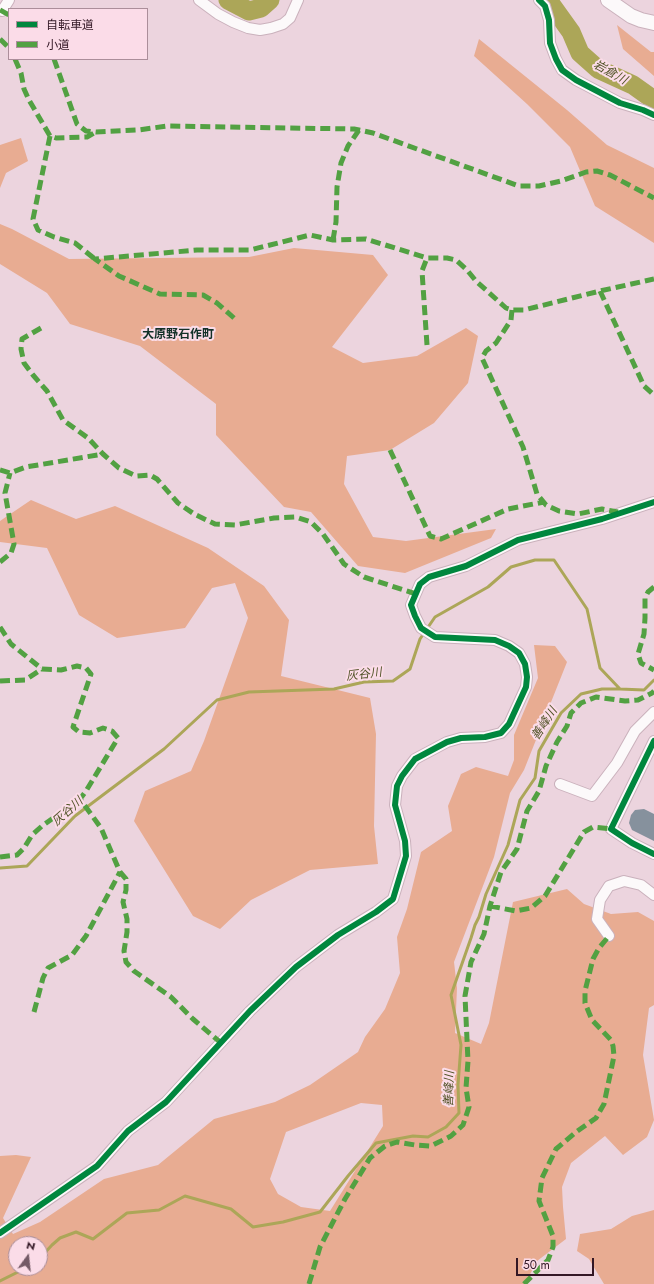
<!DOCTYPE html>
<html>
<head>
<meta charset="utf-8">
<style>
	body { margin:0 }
	#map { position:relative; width:654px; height:1284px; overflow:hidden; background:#ecd4de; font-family:Jost,"Noto Sans JP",sans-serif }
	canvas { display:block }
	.legend { position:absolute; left:8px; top:8px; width:140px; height:52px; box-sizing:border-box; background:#fbdce8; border:1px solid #ab8e9a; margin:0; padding:5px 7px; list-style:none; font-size:12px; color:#331825 }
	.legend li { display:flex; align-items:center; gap:8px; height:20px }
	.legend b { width:20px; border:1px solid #ab8e9a }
	.north { position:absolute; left:8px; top:1236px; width:40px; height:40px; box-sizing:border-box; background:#fbdce8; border:1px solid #ab8e9a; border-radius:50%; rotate:15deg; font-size:11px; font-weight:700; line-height:16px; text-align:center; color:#331825 }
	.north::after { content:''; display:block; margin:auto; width:14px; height:18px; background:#745a66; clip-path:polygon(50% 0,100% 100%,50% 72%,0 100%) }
	.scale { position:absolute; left:516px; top:1258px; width:78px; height:18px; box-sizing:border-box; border:2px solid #331825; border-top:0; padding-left:5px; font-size:12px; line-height:14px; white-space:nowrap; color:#331825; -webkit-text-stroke:3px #fbdce8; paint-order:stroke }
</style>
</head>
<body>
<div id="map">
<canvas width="654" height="1284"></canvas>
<ul class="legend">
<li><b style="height:5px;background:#00873e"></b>自転車道</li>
<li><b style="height:5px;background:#52a142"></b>小道</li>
</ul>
<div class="north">N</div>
<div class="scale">50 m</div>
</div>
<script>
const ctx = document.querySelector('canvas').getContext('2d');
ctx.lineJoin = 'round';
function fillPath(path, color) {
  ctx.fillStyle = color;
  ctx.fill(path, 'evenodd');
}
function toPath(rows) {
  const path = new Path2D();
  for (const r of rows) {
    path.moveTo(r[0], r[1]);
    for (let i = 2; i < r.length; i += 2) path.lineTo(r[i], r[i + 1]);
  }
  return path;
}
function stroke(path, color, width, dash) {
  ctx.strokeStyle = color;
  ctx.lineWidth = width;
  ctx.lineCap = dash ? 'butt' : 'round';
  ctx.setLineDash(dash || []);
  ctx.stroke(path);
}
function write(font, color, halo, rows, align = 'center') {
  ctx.font = font + ' Jost,"Noto Sans JP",sans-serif';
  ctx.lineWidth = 4;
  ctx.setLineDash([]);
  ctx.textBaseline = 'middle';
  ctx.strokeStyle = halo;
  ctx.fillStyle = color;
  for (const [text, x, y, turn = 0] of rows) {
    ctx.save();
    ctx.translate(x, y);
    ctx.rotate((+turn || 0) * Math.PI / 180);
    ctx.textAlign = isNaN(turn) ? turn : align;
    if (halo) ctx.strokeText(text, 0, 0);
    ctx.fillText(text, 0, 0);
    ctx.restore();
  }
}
const forest = toPath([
	[617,25,651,52,654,52,654,76,623,49],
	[479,39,567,110,607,145,654,168,654,243,595,206,570,147,527,104,474,56],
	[21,138,28,161,6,173,0,188,0,145],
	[0,224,12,229,69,259,249,257,294,248,373,255,388,275,332,347,363,363,417,356,466,328,478,336,468,383,434,423,390,450,347,456,344,484,373,537,406,541,496,529,491,538,405,573,358,566,311,512,284,507,216,435,216,404,140,346,70,324,47,293,0,264],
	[31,500,76,519,115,506,208,548,264,586,289,620,281,676,370,698,376,734,374,826,378,864,310,870,251,900,220,929,193,916,134,821,145,791,191,771,204,741,248,618,235,583,212,588,185,628,117,638,79,615,47,548,0,542,0,521],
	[534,645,555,646,567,662,524,770,510,793,494,857,454,962,457,988,455,1033,481,1044,489,1023,513,902,567,889,584,904,611,914,638,912,654,921,654,1005,649,1008,643,1055,654,1120,647,1137,623,1155,605,1136,571,1163,562,1187,563,1207,566,1239,537,1261,525,1284,0,1284,0,1156,16,1155,31,1157,3,1218,13,1234,40,1222,104,1179,158,1165,214,1119,275,1102,310,1085,358,1052,365,1037,385,1009,400,973,397,937,407,909,421,852,452,831,448,806,461,774,476,767,508,776,514,760,514,735,538,678],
	[361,1103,382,1105,383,1126,330,1211,301,1207,278,1194,270,1179,286,1132],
	[16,1244,40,1244,40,1268,16,1268],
	[654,1210,654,1284,604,1284,589,1259,577,1251,580,1234,611,1229,632,1216]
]);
const stream = toPath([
	[0,868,27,866,75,816,164,749,217,700,249,692,334,689,364,682,393,681,410,669,420,639,435,617,488,587,511,567,535,560,554,560,587,609,600,668,620,689,644,690,654,680],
	[40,1258,52,1245,60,1238,76,1232,93,1239,127,1213,159,1210,185,1196,231,1209,253,1227,283,1222,320,1212,348,1176,376,1143,413,1136,428,1137,446,1127,459,1113,458,1085,461,1045,451,995,471,938,475,925,479,917,486,894,508,845,520,800,535,778,539,751,561,713,581,694,602,689,620,689],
	[0,1281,26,1268]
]);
const river = toPath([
	[228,0,249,11,261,8,270,0],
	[548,0,571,32,580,53,598,69,633,85,654,100]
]);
const building = toPath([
	[644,809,654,814,654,841,632,830,629,823,631,815,635,810]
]);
const minor = toPath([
	[199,0,218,14,233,22,248,28,260,30,271,28,283,24,290,18,298,0],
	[539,0,545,6,549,20,550,43,556,59,562,70,576,80,620,103,643,110,654,115],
	[2,11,9,0],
	[654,741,611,829,632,843,654,854],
	[560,784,592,796,617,763,635,731,654,712],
	[609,936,597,919,600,900,609,886,624,881,641,885,654,895],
	[0,1233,97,1166,128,1131,166,1102,250,1011,296,967,338,935,376,912,393,899,406,856,405,841,395,805,397,786,402,776,415,759,447,742,461,738,485,737,501,733,509,724,526,687,527,677,525,664,519,653,509,646,495,640,435,637,421,628,415,616,411,605,420,584,429,577,466,566,518,540,602,519,654,502]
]);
const secondary = toPath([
	[608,0,631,16,641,20,654,23]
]);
const quiet = toPath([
	[0,10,9,15],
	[0,39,9,48],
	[15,59,21,73,24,89,29,100,50,136,56,138,87,137,96,132],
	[54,59,77,124,86,131,96,132,138,130,167,126,354,129,373,133,519,186,539,186,561,181,586,172,597,171,610,175,654,198],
	[50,136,33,219,38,230,54,237,75,243,95,259],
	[333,240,336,222,337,187,341,163,348,146,359,130],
	[600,291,644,386,654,395],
	[512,310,511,320,496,343,486,351,482,358,523,447,537,494,546,505,559,511,578,514,602,509,618,512],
	[234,318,217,303,203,295,160,294,119,276,95,259,197,250,250,250,310,235,333,240,366,239,427,258,447,258,456,260,467,270,476,281,506,308,512,310,524,310,600,291,654,279],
	[41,328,22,339,21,349,24,363,33,375,47,391,63,420,88,438,103,454,119,468,136,476,150,475,157,479,178,503,194,514,215,524,235,525,274,518,296,517,311,522,323,534,344,564,364,577,416,594],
	[427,345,422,271,427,258],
	[390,450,430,536,441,539,508,509,544,502],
	[0,470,10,473,26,467,103,454],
	[0,562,11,553,14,544,5,493,10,473],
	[654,587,648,592,645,598,645,618,644,634,638,654,641,663,654,670],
	[0,627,11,644,42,669,61,670,77,666,86,668,91,674,73,727,79,732,90,733,103,728,112,731,118,738,86,791,80,799,101,828,120,872,126,879,126,890,123,902,127,919,127,932,124,951,126,962,134,971,171,997,193,1019,220,1042],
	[0,681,25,680,42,669],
	[0,857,17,855,24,848,32,835,42,826,80,799],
	[490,906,516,911,531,908,545,896,584,832,593,827,611,829],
	[34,1012,43,978,48,968,72,955,86,936,120,872],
	[309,1284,320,1247,345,1199,370,1158,385,1146,397,1142,415,1145,431,1146,451,1136,463,1125,469,1107,466,1088,468,1061,465,996,471,962,484,934,490,906,501,872,517,849,527,811,539,791,546,766,557,742,567,726,571,713,581,703,596,697,625,701,638,700,652,693,654,691],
	[524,1284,548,1260,553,1247,553,1236,539,1201,542,1178,556,1149,576,1132,596,1118,604,1104,614,1056,613,1046,611,1040,592,1020,585,1003,585,991,593,959,599,948,609,936]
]);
const cycleway = toPath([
	[539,0,545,6,549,20,550,43,556,59,562,70,576,80,620,103,643,110,654,115],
	[654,741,611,829,632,843,654,854],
	[0,1233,97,1166,128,1131,166,1102,250,1011,296,967,338,935,376,912,393,899,406,856,405,841,395,805,397,786,402,776,415,759,447,742,461,738,485,737,501,733,509,724,526,687,527,677,525,664,519,653,509,646,495,640,435,637,421,628,415,616,411,605,420,584,429,577,466,566,518,540,602,519,654,502]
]);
const waterNames = [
	["岩倉川",610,73,29],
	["灰谷川",364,675,-7],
	["善峰川",545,724,-57],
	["灰谷川",68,812,-42],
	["善峰川",450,1089,-88]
];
const neighbourhoodNames = [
	["大原野石作町",178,335]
];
fillPath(forest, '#e8ac92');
stroke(stream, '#aca658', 3);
stroke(river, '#aca658', 19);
fillPath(building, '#86919d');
stroke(minor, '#cab1bc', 12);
stroke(secondary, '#cab1bc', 16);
stroke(minor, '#fcf9fa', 10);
stroke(secondary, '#fcf9fa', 14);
stroke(quiet, '#52a142', 5, [10, 5]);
stroke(cycleway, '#00873e', 6);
write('italic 12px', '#525428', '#fbdce8', waterNames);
write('bold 12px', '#133128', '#fbdce8', neighbourhoodNames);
</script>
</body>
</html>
